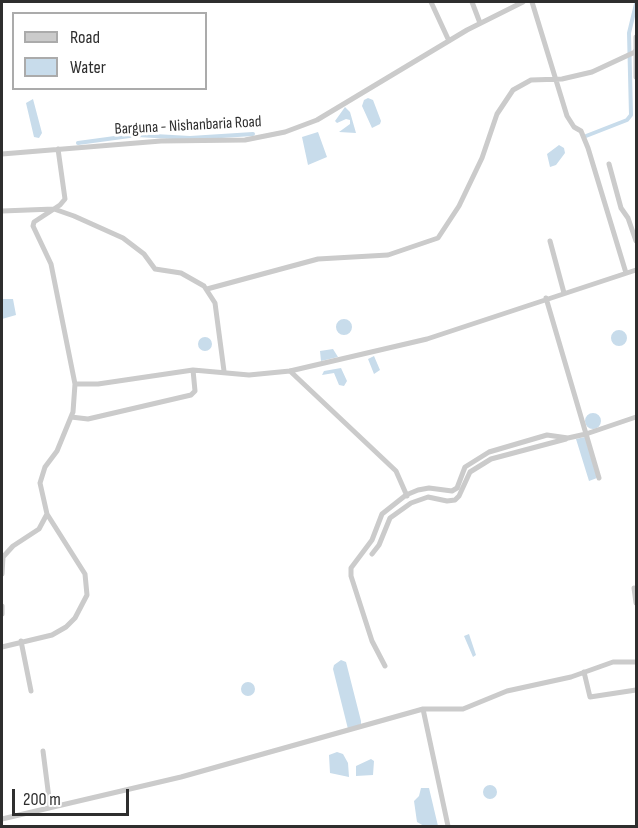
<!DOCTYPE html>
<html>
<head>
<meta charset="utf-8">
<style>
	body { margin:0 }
	#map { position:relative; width:638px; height:828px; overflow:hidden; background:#fff; font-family:"Sofia Sans Condensed",sans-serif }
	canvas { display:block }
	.frame { position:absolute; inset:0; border:3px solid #2e2e2e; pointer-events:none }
	.legend { position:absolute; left:12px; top:12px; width:195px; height:78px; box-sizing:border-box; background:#fff; border:2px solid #ababab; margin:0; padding:8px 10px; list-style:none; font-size:18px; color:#2e2e2e }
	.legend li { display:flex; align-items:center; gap:12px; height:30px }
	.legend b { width:30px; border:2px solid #ababab }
	.scale { position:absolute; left:12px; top:789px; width:117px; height:27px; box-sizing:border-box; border:3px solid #2e2e2e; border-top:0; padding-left:8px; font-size:18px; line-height:21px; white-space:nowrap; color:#2e2e2e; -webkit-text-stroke:4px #fff; paint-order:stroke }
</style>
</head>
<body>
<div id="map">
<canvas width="638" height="828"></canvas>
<div class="frame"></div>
<ul class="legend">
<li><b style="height:8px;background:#cbcbcb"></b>Road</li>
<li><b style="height:16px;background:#c8dceb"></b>Water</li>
</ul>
<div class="scale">200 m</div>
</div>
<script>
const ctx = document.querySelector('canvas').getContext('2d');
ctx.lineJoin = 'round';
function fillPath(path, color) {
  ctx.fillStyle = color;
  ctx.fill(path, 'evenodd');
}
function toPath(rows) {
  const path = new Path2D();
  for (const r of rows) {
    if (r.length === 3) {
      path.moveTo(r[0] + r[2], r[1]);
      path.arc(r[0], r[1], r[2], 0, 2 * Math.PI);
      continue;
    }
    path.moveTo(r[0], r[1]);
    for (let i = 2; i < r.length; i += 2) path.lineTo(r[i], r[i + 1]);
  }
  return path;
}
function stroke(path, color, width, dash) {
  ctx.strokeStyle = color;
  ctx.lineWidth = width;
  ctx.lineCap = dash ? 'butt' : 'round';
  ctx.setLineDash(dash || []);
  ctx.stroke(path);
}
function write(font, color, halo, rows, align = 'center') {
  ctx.font = font + ' "Sofia Sans Condensed",sans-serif';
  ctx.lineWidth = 6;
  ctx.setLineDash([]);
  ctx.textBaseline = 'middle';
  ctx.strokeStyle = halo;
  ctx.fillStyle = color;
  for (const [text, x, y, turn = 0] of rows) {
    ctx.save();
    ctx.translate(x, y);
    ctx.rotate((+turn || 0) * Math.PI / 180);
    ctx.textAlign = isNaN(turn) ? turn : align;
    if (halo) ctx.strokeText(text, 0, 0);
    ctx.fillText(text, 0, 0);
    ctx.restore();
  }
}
const water = toPath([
	[368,98,373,100,381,121,380,124,372,128,362,106,364,100],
	[33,99,42,133,39,138,34,137,26,103],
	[345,107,350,112,356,133,339,132,350,124,350,120,346,119,337,123,335,121],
	[318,132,327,157,308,165,302,137],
	[559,145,564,148,565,153,556,165,550,167,547,154],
	[2,299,13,299,16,315,2,319],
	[344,327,8],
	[619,338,8],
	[205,344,7],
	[333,349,338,357,321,361,320,351],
	[374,356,380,370,374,374,368,359],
	[341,368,347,381,344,386,339,385,334,373,322,375,324,371],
	[593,421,8],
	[585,437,597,478,589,481,576,439],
	[469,634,476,655,473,657,464,636],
	[341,660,346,662,361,721,361,724,348,729,333,669,334,665],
	[248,689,7],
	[337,752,343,754,348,763,349,777,330,773,329,755],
	[371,759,374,761,373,775,356,776,356,766],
	[490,792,7],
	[421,788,429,788,438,826,424,826,417,822,414,801,419,796]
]);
const canal = toPath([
	[586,136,627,120,631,115,629,33,636,4],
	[78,143,137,135,190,138,253,134]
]);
const minor = toPath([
	[431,2,449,41],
	[472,2,480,23],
	[532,2,567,116,574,127,581,131,588,148,626,273],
	[636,37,636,77],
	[58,149,65,199,60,205,34,222,33,226,51,264,75,384,98,384,193,370,249,375,290,371,427,339,636,270],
	[2,154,161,141,245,140,285,132,317,120,467,30,523,2],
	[609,164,621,208,628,218,636,241],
	[2,211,54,209,74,216,123,238,144,254,155,269,181,273,204,286,215,303,224,371],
	[550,241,564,293],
	[207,289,318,259,388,255,438,238,459,206,482,158,497,114,513,90,531,80,562,79,592,72,635,52,636,49],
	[546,298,599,478],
	[290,371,396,471,407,496],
	[71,417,88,419,191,395,195,391,193,370],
	[372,554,379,545,390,518,411,503,428,497,447,501,455,500,459,496,470,472,491,459,566,439],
	[2,574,3,557,13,546,39,529,47,514],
	[634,588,636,603],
	[2,606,2,614],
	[21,641,31,691],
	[2,647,52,635,66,627,75,618,87,595,85,574,47,514,40,483,45,467,57,451,73,412,75,384],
	[385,666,372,641,351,576,351,568,372,540,382,514,406,495,418,490,429,488,452,491,457,488,465,467,489,452,547,435,568,438,586,434,636,417],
	[584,672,590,697,636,690],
	[423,709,448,826],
	[43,751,50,806],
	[2,819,181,777,423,709,463,709,507,691,571,677,613,662,636,662]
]);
const streetNames = [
	["Barguna - Nishanbaria Road",188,126,-3]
];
fillPath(water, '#c8dceb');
stroke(canal, '#c8dceb', 4);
stroke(minor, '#cbcbcb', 5);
write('16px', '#2e2e2e', '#fff', streetNames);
</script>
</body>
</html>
